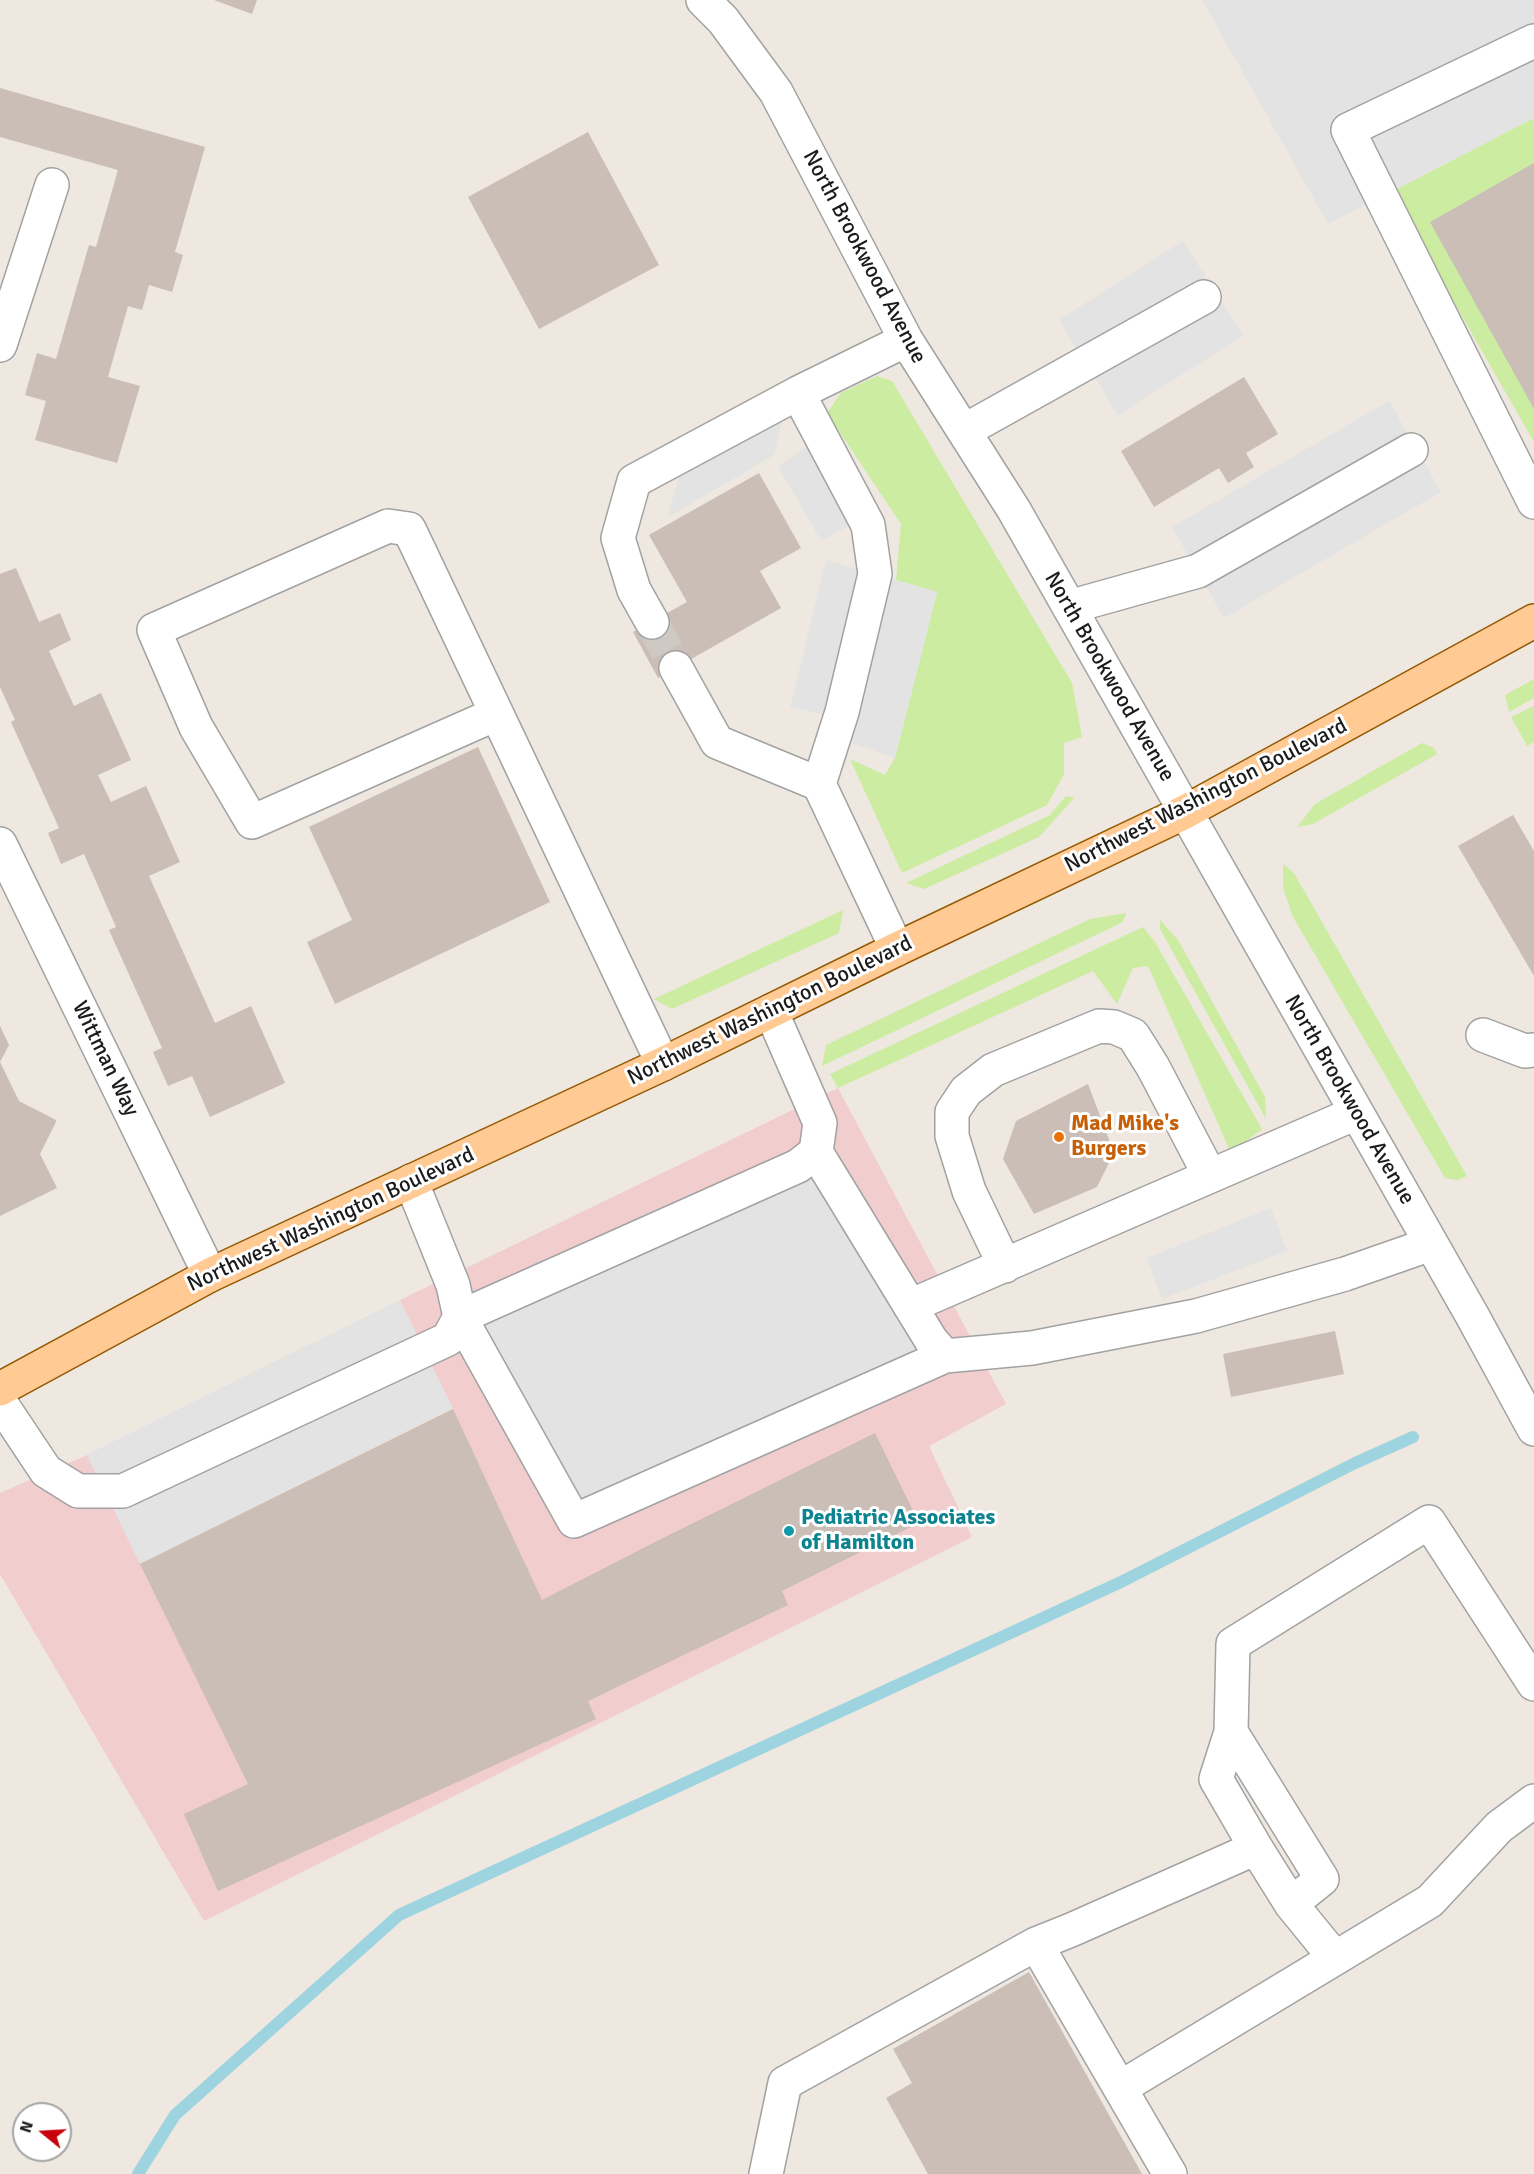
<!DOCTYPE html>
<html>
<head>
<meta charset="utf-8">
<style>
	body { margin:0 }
	#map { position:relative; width:1534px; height:2174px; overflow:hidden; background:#eee8e0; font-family:Signika,sans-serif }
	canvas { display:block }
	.north { position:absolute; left:12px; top:2102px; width:60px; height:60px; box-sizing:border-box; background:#fff; border:2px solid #a4a4a4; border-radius:50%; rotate:288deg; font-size:16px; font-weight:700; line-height:24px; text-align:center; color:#1b1b1b }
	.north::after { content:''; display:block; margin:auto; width:21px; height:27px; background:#c7000c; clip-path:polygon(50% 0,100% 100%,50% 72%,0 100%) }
</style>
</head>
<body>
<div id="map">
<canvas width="1534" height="2174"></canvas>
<div class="north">N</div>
</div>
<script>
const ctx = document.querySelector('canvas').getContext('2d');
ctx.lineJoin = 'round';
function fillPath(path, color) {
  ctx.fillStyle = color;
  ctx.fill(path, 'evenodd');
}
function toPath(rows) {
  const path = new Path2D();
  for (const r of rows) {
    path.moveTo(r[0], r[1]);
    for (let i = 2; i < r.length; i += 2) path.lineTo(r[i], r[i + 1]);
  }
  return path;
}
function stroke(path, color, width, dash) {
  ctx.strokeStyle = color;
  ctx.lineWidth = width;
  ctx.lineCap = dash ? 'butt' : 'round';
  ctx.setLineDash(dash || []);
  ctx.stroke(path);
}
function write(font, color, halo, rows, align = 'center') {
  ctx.font = font + ' Signika,sans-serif';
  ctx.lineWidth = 6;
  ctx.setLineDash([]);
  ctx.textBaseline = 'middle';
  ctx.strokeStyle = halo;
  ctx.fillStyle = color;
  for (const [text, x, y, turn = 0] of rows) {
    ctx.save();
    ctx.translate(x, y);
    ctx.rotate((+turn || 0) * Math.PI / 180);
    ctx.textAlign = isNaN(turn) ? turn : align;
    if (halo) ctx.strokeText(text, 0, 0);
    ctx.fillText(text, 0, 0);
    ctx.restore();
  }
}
const commercial = toPath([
	[838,1088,1006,1404,929,1446,972,1537,204,1921,0,1574,0,1493,87,1455,400,1300]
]);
const grass = toPath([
	[1534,118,1534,442,1391,192],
	[877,376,892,381,1072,683,1082,737,1064,743,1064,774,1047,805,902,873,850,759,885,775,895,758,937,592,896,580,901,524,827,413,841,393],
	[1534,679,1534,698,1509,712,1505,695],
	[1534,706,1534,742,1527,746,1511,717],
	[1422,743,1434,748,1437,754,1313,824,1297,827,1315,804],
	[1066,796,1074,798,1039,837,924,889,906,883,1050,815],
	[1283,864,1294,873,1467,1176,1458,1180,1445,1178,1293,917,1283,888],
	[843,910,839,933,672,1009,654,999],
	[1126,913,1123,922,822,1066,826,1045,1090,919],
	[1160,920,1178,940,1265,1097,1266,1119,1160,929],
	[1143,927,1155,942,1262,1129,1231,1153,1148,966,1133,968,1117,1004,1093,971,838,1088,830,1074]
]);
const parking = toPath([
	[1202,0,1534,0,1534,118,1328,224],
	[1183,241,1243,336,1118,415,1059,320],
	[1389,401,1441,492,1224,618,1172,527],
	[786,406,774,455,668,517,680,471],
	[807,446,854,523,821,541,778,466],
	[826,560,937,592,895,758,820,732,825,715,790,707],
	[816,1152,945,1356,574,1521,460,1317],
	[1271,1208,1287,1251,1162,1299,1147,1258],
	[400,1300,453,1409,140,1564,87,1455]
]);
const stream = toPath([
	[138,2174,175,2115,399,1915,1121,1582,1353,1464,1413,1437]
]);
const building = toPath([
	[214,0,257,0,252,14],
	[0,88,205,147,175,252,183,255,172,292,149,285,142,310,128,306,108,377,140,386,117,463,35,440,46,401,25,395,37,353,56,359,89,245,96,247,118,170,0,137],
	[588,132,659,265,539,329,468,197],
	[1534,163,1534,409,1430,222],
	[1244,377,1278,434,1246,453,1254,467,1228,483,1219,468,1154,507,1121,451],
	[759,473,801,548,760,571,781,608,658,678,633,632,687,602,649,535],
	[16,568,39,622,60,613,71,640,49,651,74,706,101,693,131,760,98,775,111,802,146,786,180,862,149,876,215,1023,251,1006,285,1083,210,1117,192,1076,168,1086,153,1052,162,1048,109,930,116,927,84,854,61,864,48,833,59,828,11,722,15,720,0,687,0,574],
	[478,747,550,902,335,1004,307,942,352,920,309,827],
	[1513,815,1534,851,1534,976,1458,846],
	[0,1026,9,1045,0,1062],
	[0,1062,19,1101,56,1120,56,1122,40,1154,57,1188,0,1216],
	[1088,1084,1114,1153,1097,1187,1034,1214,1003,1159,1016,1121],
	[1335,1331,1344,1374,1231,1397,1223,1354],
	[453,1409,542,1600,659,1540,875,1433,919,1523,782,1591,788,1605,588,1701,596,1719,218,1891,184,1814,248,1784,140,1564],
	[1029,1972,1142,2174,928,2174,886,2098,912,2083,893,2049]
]);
const minorTunnel = toPath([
	[652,622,676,668]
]);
const minor = toPath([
	[703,0,723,20,776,92,906,340,1014,510,1473,1317,1534,1429],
	[1534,41,1348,130,1534,502],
	[0,345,52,185],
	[798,393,868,525,875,574,842,712,819,784,897,949],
	[964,431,1204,297],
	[1069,607,1198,571,1411,450],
	[652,622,634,590,618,538,634,481,798,393,906,340],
	[676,668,717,742,819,784],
	[496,714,252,822,196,727,154,630,388,526,409,529,663,1064],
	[0,844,210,1275],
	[771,1011,820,1123,816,1152,798,1166,460,1317,574,1521,945,1356],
	[1483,1035,1525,1051,1534,1050],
	[816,1152,931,1340,945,1356,1032,1348,1196,1316,1345,1274,1431,1244],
	[1005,1266,969,1191,952,1136,952,1112,966,1091,993,1070,1099,1026,1114,1027,1133,1035,1153,1067,1210,1176],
	[910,1306,1356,1113],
	[0,1402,46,1471,78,1491,123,1491,448,1339,460,1317,453,1285,411,1181],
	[1231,1732,1216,1779,1256,1848],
	[1291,1904,1322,1879,1231,1732,1233,1644,1429,1522,1534,1684],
	[1036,1944,1170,2174],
	[1120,2088,1430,1901,1499,1827,1534,1801],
	[766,2174,785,2083,1036,1944,1071,1930,1256,1848,1291,1904,1335,1958]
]);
const major = toPath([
	[0,1389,210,1275,663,1064,897,949,1185,812,1534,621]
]);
const markers = [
	[1059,1137,6,"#e8710a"],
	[789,1531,6,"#0f9aa8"]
];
const streetNames = [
	["North Brookwood Avenue",864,257,62],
	["North Brookwood Avenue",1109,677,60],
	["Northwest Washington Boulevard",1206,796,-27],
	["Northwest Washington Boulevard",770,1011,-26],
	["Wittman Way",105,1059,64],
	["North Brookwood Avenue",1349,1100,60],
	["Northwest Washington Boulevard",331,1220,-25]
];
const foodNames = [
	["Mad Mike's",1071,1124],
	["Burgers",1071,1149]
];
const cultureNames = [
	["Pediatric Associates",801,1518],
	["of Hamilton",801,1543]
];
fillPath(commercial, '#f1cdce');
fillPath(grass, '#cbeca1');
fillPath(parking, '#e3e3e3');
stroke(stream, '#9dd4df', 12);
fillPath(building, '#cabeb6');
stroke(minorTunnel, '#cec9c2', 33, [33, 16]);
stroke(minor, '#a2a2a2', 36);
stroke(major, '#935900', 36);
stroke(minor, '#fff', 33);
stroke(major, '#ffca94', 33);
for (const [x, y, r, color] of markers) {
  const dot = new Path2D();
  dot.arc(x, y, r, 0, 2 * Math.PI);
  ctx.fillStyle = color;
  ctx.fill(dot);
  stroke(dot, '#fff', 2);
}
write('22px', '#1b1b1b', '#fff', streetNames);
write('bold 22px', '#c56008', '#fff', foodNames, 'left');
write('bold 22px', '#0d838f', '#fff', cultureNames, 'left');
</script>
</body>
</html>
